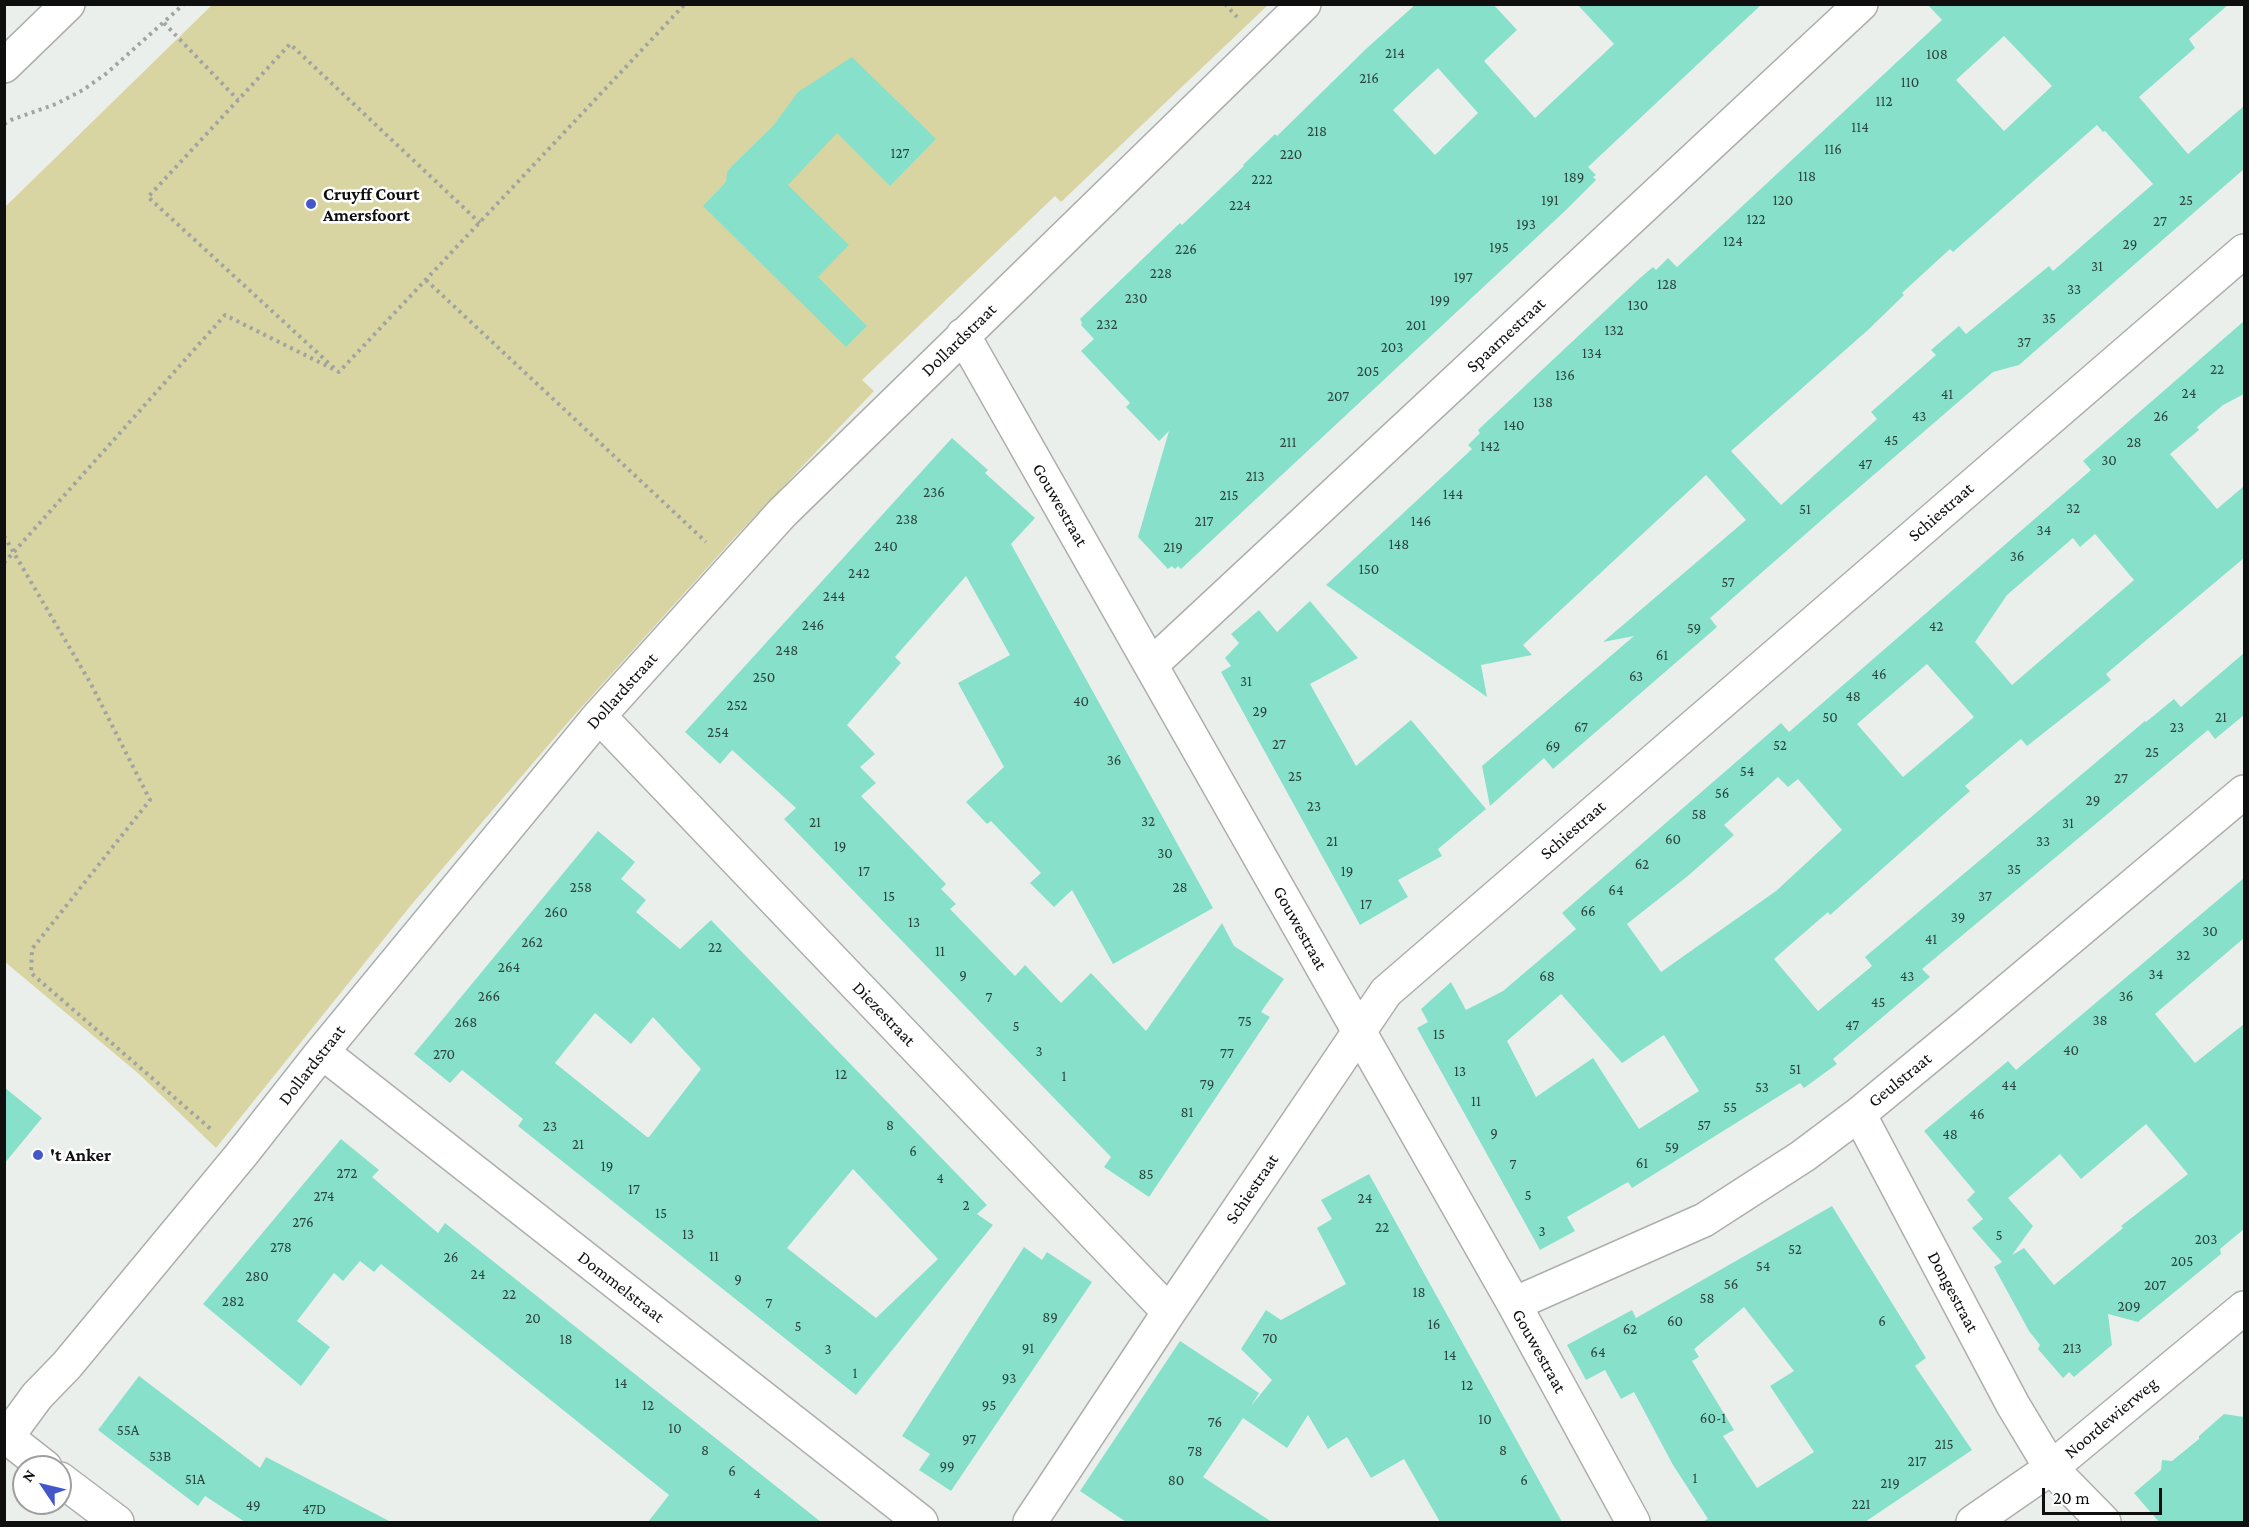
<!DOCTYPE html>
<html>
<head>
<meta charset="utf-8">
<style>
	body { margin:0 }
	#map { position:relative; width:2249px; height:1527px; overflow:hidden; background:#ebefec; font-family:"Crimson Pro",serif }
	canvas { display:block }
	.frame { position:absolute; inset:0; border:6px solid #0e0f0e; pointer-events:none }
	.north { position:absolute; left:12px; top:1455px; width:60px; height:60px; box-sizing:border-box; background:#fff; border:2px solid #9f9f9f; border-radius:50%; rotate:305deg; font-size:16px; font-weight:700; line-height:24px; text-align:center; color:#0e0f0e }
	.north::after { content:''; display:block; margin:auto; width:21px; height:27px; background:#4357cb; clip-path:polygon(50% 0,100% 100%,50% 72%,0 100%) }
	.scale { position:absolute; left:2042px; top:1488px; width:120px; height:27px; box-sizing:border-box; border:3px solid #0e0f0e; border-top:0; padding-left:8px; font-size:18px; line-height:21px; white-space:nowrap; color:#0e0f0e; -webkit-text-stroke:4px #fff; paint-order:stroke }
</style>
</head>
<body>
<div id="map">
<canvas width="2249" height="1527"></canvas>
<div class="frame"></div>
<div class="north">N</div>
<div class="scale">20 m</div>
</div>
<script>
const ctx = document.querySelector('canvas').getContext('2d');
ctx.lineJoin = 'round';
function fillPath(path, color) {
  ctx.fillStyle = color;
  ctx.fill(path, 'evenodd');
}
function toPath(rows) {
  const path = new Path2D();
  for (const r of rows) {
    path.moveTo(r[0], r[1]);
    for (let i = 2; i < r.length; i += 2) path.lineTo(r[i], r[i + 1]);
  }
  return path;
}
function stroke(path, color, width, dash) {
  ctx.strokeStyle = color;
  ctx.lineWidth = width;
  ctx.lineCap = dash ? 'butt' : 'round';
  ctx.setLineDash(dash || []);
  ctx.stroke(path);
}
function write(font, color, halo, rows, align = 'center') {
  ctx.font = font + ' "Crimson Pro",serif';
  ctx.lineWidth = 5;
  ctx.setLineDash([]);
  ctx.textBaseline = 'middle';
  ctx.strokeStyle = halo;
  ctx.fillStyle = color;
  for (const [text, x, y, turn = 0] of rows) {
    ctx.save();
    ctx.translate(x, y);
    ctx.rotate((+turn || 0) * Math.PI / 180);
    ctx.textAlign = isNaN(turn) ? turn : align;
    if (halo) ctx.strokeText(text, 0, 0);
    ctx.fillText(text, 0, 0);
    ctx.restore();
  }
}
const green = toPath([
	[212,5,1268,5,1061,202,1055,196,862,380,874,391,735,537,570,720,412,904,216,1148,139,1074,5,962,5,207]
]);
const building = toPath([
	[1416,4,1493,4,1517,30,1484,61,1535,118,1614,44,1577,4,1762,4,1588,167,1596,175,1593,177,1596,180,1566,210,1181,569,1178,566,1175,569,1172,566,1168,569,1138,537,1169,431,1159,441,1126,407,1130,403,1081,351,1094,339,1081,325,1082,323,1080,319,1180,223,1182,225,1244,166,1243,165,1275,134,1277,136,1367,48],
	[1438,68,1478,113,1435,155,1393,110],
	[1927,4,2229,4,2189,39,2195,48,2139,97,2188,154,2244,106,2244,169,2019,365,1993,372,1833,510,1710,618,1717,627,1553,769,1544,758,1490,806,1482,766,1634,636,1603,642,1746,520,1706,475,1523,645,1532,655,1481,665,1487,697,1326,585,1472,449,1468,445,1480,433,1478,430,1640,278,1653,267,1656,270,1668,258,1677,267,1942,20],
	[2004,36,2052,86,2004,131,1956,80],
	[2097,125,2103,132,2105,131,2153,184,2053,271,2049,266,1966,334,1959,326,1931,350,1936,355,1871,412,1877,419,1781,505,1731,451,1869,329,1904,295,1902,293,1950,249,1953,252],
	[852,57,936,139,890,186,837,133,788,185,849,245,818,277,867,326,846,347,703,206,726,182,727,172,732,166,773,126,798,92],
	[2244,321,2244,394,2223,405,2197,427,2199,430,2170,454,2217,509,2244,486,2244,558,2106,674,2111,680,2027,746,2021,739,1965,786,1970,791,1830,915,1828,912,1774,959,1818,1011,1872,966,1865,957,2145,721,2146,722,2174,699,2181,707,2244,653,2244,715,2215,739,2208,730,1922,969,1930,977,1833,1059,1837,1064,1804,1088,1800,1083,1632,1188,1628,1182,1567,1217,1575,1231,1540,1250,1417,1028,1428,1022,1421,1009,1451,982,1466,1010,1503,991,1576,929,1562,913,1781,723,1789,732,2091,470,2083,461],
	[2095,534,2134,580,2012,685,1975,642,2007,595,2073,538,2080,547],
	[1927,664,1974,717,1903,777,1857,724],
	[1778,777,1788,787,1798,779,1842,830,1776,891,1661,972,1627,924,1689,875,1734,835,1724,825],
	[1561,994,1622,1063,1664,1035,1699,1091,1639,1129,1593,1058,1536,1097,1507,1041],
	[952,438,988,470,985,473,1035,518,1011,544,1213,908,1113,964,1072,890,1054,907,1030,883,1041,873,991,821,987,824,966,802,1004,767,958,683,1010,655,966,576,895,657,901,663,847,725,875,754,860,767,876,783,861,796,946,884,941,889,956,904,950,909,1015,976,1025,965,1061,1003,1091,973,1146,1031,1222,923,1234,946,1284,979,1261,1012,1270,1017,1149,1197,1104,1167,1111,1157,784,819,796,808,732,750,720,764,685,732],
	[1310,601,1358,658,1310,684,1356,766,1411,720,1486,809,1438,849,1442,856,1398,880,1408,897,1360,925,1221,672,1231,666,1225,658,1239,643,1231,634,1259,610,1277,632],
	[598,831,635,862,621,879,646,900,636,912,680,949,711,920,987,1205,977,1214,993,1225,856,1395,518,1126,523,1119,462,1070,450,1083,414,1054],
	[595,1013,631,1044,653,1017,701,1069,649,1137,647,1137,555,1063],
	[853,1169,938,1259,876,1318,787,1248],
	[2244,878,2244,938,2155,1014,2195,1063,2244,1024,2244,1229,2220,1249,2221,1254,2138,1322,2108,1314,2112,1345,2074,1377,2069,1372,2063,1378,2038,1349,2040,1345,2029,1331,1994,1267,2002,1262,1972,1228,1983,1219,1967,1200,1975,1192,1924,1131,2008,1061,2016,1070],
	[2146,1124,2188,1174,2121,1226,2123,1228,2054,1285,2024,1248,2012,1255,2033,1226,2008,1198,2060,1154,2081,1179],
	[4,1087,42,1118,4,1164],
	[341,1139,379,1170,372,1177,438,1233,445,1223,821,1522,648,1522,669,1495,381,1264,374,1272,360,1261,343,1281,334,1273,297,1321,330,1347,301,1386,203,1304],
	[1369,1174,1562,1522,1440,1522,1404,1459,1371,1478,1347,1437,1328,1449,1308,1415,1287,1448,1243,1418,1203,1477,1272,1522,1126,1522,1080,1491,1180,1341,1259,1393,1251,1406,1272,1380,1241,1349,1266,1310,1281,1320,1346,1284,1317,1228,1332,1219,1321,1200],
	[1832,1206,1926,1358,1915,1366,1972,1450,1865,1522,1702,1522,1708,1519,1673,1465,1634,1392,1621,1399,1605,1370,1586,1380,1567,1345,1632,1310,1636,1318],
	[1744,1307,1794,1371,1770,1386,1814,1452,1757,1488,1723,1436,1734,1430,1692,1361,1699,1357,1694,1349],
	[1024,1247,1042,1260,1047,1252,1092,1282,951,1491,919,1470,930,1454,902,1436],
	[139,1376,260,1468,266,1457,391,1522,245,1522,205,1496,198,1506,98,1430],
	[2224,1414,2244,1417,2244,1522,2159,1522,2134,1493,2161,1470,2162,1460,2172,1461,2199,1439,2199,1436]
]);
const path = toPath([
	[1225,4,1237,17],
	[164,23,238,100],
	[4,124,11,120,56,104,83,90,107,73,184,4],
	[426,280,706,542],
	[334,368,148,197,290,44,480,223],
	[4,536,91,684,150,800,32,949,31,973,213,1131],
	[4,563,225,315,339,372,685,4]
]);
const minor = toPath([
	[963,335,1514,1304,1633,1522],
	[1151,665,1861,4],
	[599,716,1169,1312],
	[322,1052,921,1522],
	[1859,1114,2013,1405,2051,1468,2104,1522],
	[1514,1304,1704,1220,1803,1156,1859,1114,1967,1025,2244,792],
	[4,1435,45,1467],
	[4,1441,37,1396,67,1365,241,1155,322,1052,599,716,782,513,1304,4],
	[60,1479,117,1522],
	[1030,1522,1169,1312,1386,992,2244,251],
	[1973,1522,2051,1468,2244,1308]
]);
const major = toPath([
	[4,66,68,4]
]);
const markers = [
	[311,204,6,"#4357cb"],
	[38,1155,6,"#4357cb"]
];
const numberNames = [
	["214",1395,53],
	["108",1937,54],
	["216",1369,78],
	["110",1910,82],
	["112",1884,101],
	["114",1860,127],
	["218",1317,131],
	["116",1833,149],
	["127",900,153],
	["220",1291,154],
	["118",1807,176],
	["189",1574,177],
	["222",1262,179],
	["191",1550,200],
	["120",1783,200],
	["25",2186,200],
	["224",1240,205],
	["122",1756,219],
	["27",2160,221],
	["193",1526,224],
	["124",1733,241],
	["29",2130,244],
	["195",1499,247],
	["226",1186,249],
	["31",2097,266],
	["228",1161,273],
	["197",1463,277],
	["128",1667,284],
	["33",2074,289],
	["230",1136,298],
	["199",1440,300],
	["130",1638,305],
	["35",2049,318],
	["232",1107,324],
	["201",1416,325],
	["132",1614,330],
	["37",2024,342],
	["203",1392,347],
	["134",1592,353],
	["22",2217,369],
	["205",1368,371],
	["136",1565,375],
	["24",2189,393],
	["41",1947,394],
	["207",1338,396],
	["138",1543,402],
	["43",1919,416],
	["26",2161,416],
	["140",1514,425],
	["45",1891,440],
	["211",1288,442],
	["28",2134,442],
	["142",1490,446],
	["30",2109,460],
	["47",1865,464],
	["213",1255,476],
	["236",934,492],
	["144",1453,494],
	["215",1229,495],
	["32",2073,508],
	["51",1805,509],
	["238",907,519],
	["217",1204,521],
	["146",1421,521],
	["34",2044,530],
	["148",1399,544],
	["240",886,546],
	["219",1173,547],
	["36",2017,556],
	["150",1369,569],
	["242",859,573],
	["57",1728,582],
	["244",834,596],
	["246",813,625],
	["42",1936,626],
	["59",1694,628],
	["248",787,650],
	["61",1662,655],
	["46",1879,674],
	["63",1636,676],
	["250",764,677],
	["31",1246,681],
	["48",1853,696],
	["40",1081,701],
	["252",737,705],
	["29",1260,711],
	["50",1830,717],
	["21",2221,717],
	["67",1581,727],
	["23",2177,727],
	["254",718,732],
	["27",1279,744],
	["52",1780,745],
	["69",1553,746],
	["25",2152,752],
	["36",1114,760],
	["54",1747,771],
	["25",1295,776],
	["27",2121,778],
	["56",1722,793],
	["29",2093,800],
	["23",1314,806],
	["58",1699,814],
	["32",1148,821],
	["21",815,822],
	["31",2068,823],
	["60",1673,839],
	["21",1332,841],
	["33",2043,841],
	["19",840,846],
	["30",1165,853],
	["62",1642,864],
	["35",2014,869],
	["17",864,871],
	["19",1347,871],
	["258",581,887],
	["28",1180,887],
	["64",1616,890],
	["15",889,896],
	["37",1985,896],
	["17",1366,904],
	["66",1588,911],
	["260",556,912],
	["39",1958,917],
	["13",914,922],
	["30",2210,931],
	["41",1931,939],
	["262",532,942],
	["22",715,947],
	["11",940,951],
	["32",2183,955],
	["264",509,967],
	["34",2156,974],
	["9",963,975],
	["68",1547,976],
	["43",1907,976],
	["266",489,996],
	["36",2126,996],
	["7",989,997],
	["45",1878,1002],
	["38",2100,1020],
	["75",1245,1021],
	["268",466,1022],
	["47",1852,1025],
	["5",1016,1026],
	["15",1439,1034],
	["40",2071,1050],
	["3",1039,1051],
	["77",1227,1053],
	["270",444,1054],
	["51",1795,1069],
	["13",1460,1071],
	["12",841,1074],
	["1",1064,1076],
	["79",1207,1084],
	["44",2009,1085],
	["53",1762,1087],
	["11",1476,1101],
	["55",1730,1107],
	["81",1187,1112],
	["46",1977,1114],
	["8",890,1125],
	["57",1704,1125],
	["23",550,1126],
	["9",1494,1133],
	["48",1950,1134],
	["21",578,1144],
	["59",1672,1147],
	["6",913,1151],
	["61",1642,1163],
	["7",1513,1164],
	["19",607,1166],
	["272",347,1173],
	["85",1146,1174],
	["4",940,1178],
	["17",634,1189],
	["5",1528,1195],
	["274",324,1196],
	["24",1365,1198],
	["2",966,1205],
	["15",661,1213],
	["276",303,1222],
	["22",1382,1227],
	["3",1542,1231],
	["13",688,1234],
	["5",1999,1235],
	["203",2206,1239],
	["278",281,1247],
	["52",1795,1249],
	["11",714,1256],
	["26",451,1257],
	["205",2182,1261],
	["54",1763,1266],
	["24",478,1274],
	["280",257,1276],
	["9",738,1279],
	["56",1731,1284],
	["207",2155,1285],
	["18",1419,1292],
	["22",509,1294],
	["58",1707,1298],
	["282",233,1301],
	["7",769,1303],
	["209",2129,1306],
	["89",1050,1317],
	["20",533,1318],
	["60",1675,1321],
	["6",1882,1321],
	["16",1434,1324],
	["5",798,1326],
	["62",1630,1329],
	["70",1270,1338],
	["18",566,1339],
	["91",1028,1348],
	["213",2072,1348],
	["3",828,1349],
	["64",1598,1352],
	["14",1450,1355],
	["1",855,1373],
	["93",1009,1378],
	["14",621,1383],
	["12",1467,1385],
	["12",648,1405],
	["95",989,1405],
	["60-1",1713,1418],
	["10",1485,1419],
	["76",1215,1422],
	["10",675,1428],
	["55A",128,1430],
	["97",969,1439],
	["215",1944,1444],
	["8",705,1450],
	["8",1503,1450],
	["78",1195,1451],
	["53B",160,1456],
	["217",1917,1461],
	["99",947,1466],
	["6",732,1471],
	["1",1695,1478],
	["51A",195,1479],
	["80",1176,1480],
	["6",1524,1480],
	["219",1890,1483],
	["4",757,1493],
	["221",1861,1504],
	["49",253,1505],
	["47D",314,1509]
];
const poiNames = [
	["Cruyff Court",323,194],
	["Amersfoort",323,215],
	["'t Anker",50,1155]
];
const streetNames = [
	["Spaarnestraat",1506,335,-43],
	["Dollardstraat",959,340,-44],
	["Gouwestraat",1060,505,60],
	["Schiestraat",1941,512,-41],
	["Dollardstraat",622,691,-48],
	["Schiestraat",1573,830,-41],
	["Gouwestraat",1300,928,61],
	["Diezestraat",884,1014,46],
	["Dollardstraat",312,1065,-52],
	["Geulstraat",1900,1080,-39],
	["Schiestraat",1252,1189,-56],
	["Dommelstraat",621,1287,38],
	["Dongestraat",1953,1292,62],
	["Gouwestraat",1539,1351,61],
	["Noordewierweg",2111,1418,-40]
];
fillPath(green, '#d8d5a2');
fillPath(building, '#87e1ca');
stroke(minor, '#acafac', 36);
stroke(major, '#acafac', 36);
stroke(path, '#a1a4a1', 4, [3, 4.5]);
stroke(minor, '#fff', 33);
stroke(major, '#fff', 33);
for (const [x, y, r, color] of markers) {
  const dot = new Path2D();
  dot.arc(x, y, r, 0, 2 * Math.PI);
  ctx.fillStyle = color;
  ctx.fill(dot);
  stroke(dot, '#fff', 2);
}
write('15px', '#2c443d', null, numberNames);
write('bold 18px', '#0e0f0e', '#fff', poiNames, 'left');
write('18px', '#0e0f0e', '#fff', streetNames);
</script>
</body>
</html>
